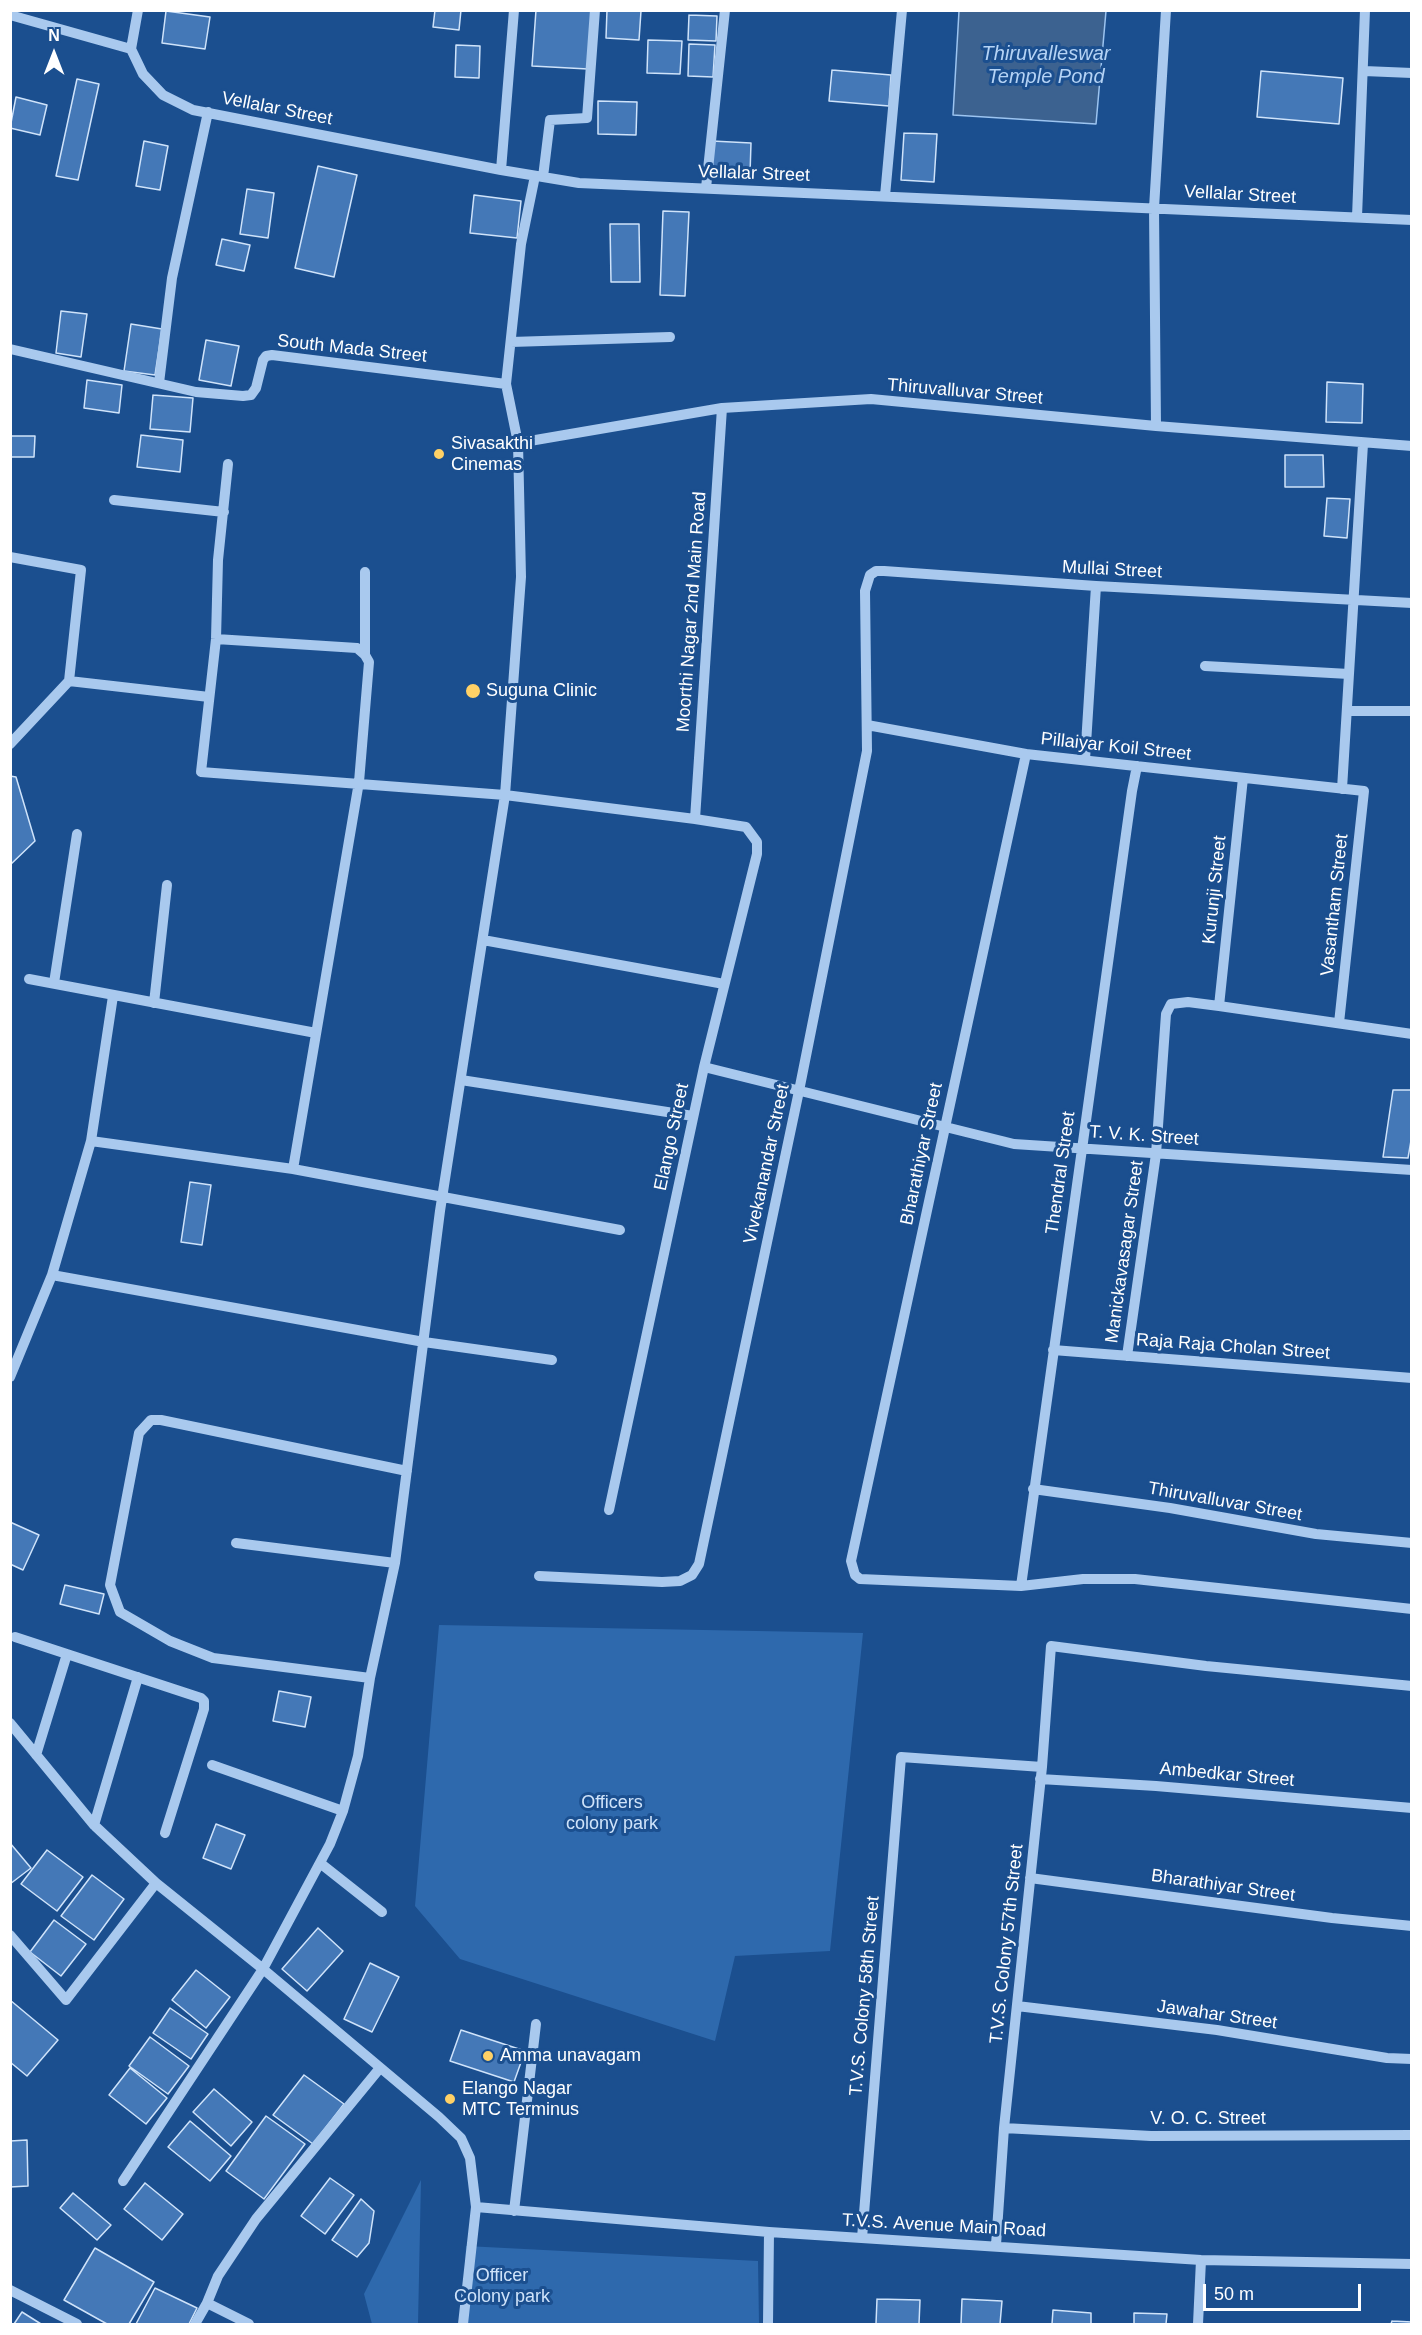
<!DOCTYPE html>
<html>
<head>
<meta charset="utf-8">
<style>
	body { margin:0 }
	#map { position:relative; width:1422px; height:2335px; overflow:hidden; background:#1b4f8f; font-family:Arial,sans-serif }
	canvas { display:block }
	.frame { position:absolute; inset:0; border:12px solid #fff; pointer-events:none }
	.north { position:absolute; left:24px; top:24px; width:60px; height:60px; -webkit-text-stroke:4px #1b4f8f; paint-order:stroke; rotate:0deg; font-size:16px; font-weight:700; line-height:24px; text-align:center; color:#fff }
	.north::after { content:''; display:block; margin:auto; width:21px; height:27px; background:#fff; clip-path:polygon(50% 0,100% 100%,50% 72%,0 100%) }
	.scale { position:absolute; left:1203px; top:2284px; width:158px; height:27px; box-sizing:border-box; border:3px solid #fff; border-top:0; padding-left:8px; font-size:18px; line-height:21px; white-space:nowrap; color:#fff; -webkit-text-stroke:4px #1b4f8f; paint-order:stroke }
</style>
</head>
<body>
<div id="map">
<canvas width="1422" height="2335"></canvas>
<div class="frame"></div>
<div class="north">N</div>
<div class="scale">50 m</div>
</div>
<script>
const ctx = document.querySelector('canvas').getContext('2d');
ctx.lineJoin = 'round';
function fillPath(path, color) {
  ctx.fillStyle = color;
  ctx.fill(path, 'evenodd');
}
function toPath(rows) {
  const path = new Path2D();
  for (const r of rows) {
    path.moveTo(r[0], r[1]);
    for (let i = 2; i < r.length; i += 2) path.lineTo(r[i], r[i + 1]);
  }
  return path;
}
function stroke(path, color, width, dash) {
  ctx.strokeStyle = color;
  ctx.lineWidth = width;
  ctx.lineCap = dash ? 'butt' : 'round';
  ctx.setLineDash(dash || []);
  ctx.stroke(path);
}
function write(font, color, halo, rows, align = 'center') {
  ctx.font = font + ' Arial,sans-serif';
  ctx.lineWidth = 6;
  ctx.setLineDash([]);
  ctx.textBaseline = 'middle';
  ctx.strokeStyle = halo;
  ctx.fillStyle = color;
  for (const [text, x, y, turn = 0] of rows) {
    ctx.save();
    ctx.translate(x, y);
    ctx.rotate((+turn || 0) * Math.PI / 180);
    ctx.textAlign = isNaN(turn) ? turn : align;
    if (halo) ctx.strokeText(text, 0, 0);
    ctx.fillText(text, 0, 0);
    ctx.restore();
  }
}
const green = toPath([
	[439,1625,863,1633,830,1951,735,1956,715,2041,460,1959,415,1906],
	[421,2180,418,2324,372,2324,364,2294],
	[466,2246,758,2261,759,2324,462,2324]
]);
const water = toPath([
	[959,11,1106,11,1096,124,953,115,959,11]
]);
const building = toPath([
	[435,10,461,10,459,30,433,27,435,10],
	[536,10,592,10,588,69,532,66,536,10],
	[607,10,641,11,639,40,606,38,607,10],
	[166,11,210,17,205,49,162,43,166,11],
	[689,15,717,16,716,41,688,40,689,15],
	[648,40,682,41,680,74,647,73,648,40],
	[689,44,715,45,713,77,688,76,689,44],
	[456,45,480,46,479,78,455,77,456,45],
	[832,70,891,75,889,106,829,101,832,70],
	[1261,71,1343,78,1339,124,1257,117,1261,71],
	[77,79,99,84,78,180,56,176,77,79],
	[16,97,47,105,40,135,10,128,16,97],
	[598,101,637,102,636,135,598,134,598,101],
	[904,133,937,134,934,182,901,180,904,133],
	[144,141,168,146,160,190,136,186,144,141],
	[712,141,751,143,750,174,711,173,712,141],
	[318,166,357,175,334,277,295,268,318,166],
	[247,189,274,193,268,238,240,234,247,189],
	[474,195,521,201,517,238,470,233,474,195],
	[663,211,689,212,685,296,660,295,663,211],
	[610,224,639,224,640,282,611,282,610,224],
	[222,239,250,245,244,271,216,265,222,239],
	[61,311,87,314,81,357,56,353,61,311],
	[131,324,162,329,155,375,124,371,131,324],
	[206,340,239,346,231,386,199,380,206,340],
	[87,380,122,385,119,413,84,408,87,380],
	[1327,382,1363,384,1362,423,1326,422,1327,382],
	[153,395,193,398,190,432,150,429,153,395],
	[141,435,183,440,180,472,137,467,141,435],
	[10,436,35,436,34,457,10,457,10,436],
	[1285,455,1323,455,1324,487,1285,487,1285,455],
	[1327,498,1350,499,1347,538,1324,536,1327,498],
	[10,776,16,777,35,841,10,865,10,776],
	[1393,1090,1412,1090,1412,1135,1408,1158,1383,1157,1393,1090],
	[190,1182,211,1185,202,1245,181,1242,190,1182],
	[10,1522,39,1535,23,1570,10,1564,10,1522],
	[65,1585,104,1594,99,1614,60,1604,65,1585],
	[279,1691,311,1697,305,1727,273,1721,279,1691],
	[216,1824,245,1835,231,1869,203,1858,216,1824],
	[10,1843,31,1868,10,1884,10,1843],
	[47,1850,83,1877,57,1911,21,1884,47,1850],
	[92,1875,124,1899,94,1940,61,1916,92,1875],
	[54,1920,86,1944,61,1976,30,1952,54,1920],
	[318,1928,343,1951,307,1991,282,1969,318,1928],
	[370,1963,399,1977,372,2032,344,2019,370,1963],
	[196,1970,230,1997,206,2028,172,2000,196,1970],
	[10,2000,58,2040,27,2076,10,2062,10,2000],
	[170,2008,208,2034,191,2059,153,2033,170,2008],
	[461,2030,525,2051,514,2082,450,2061,461,2030],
	[150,2037,189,2066,168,2094,129,2066,150,2037],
	[130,2068,167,2098,146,2124,109,2095,130,2068],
	[304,2075,344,2104,313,2144,273,2115,304,2075],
	[214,2089,252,2122,231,2146,193,2112,214,2089],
	[266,2116,305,2144,264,2199,226,2171,266,2116],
	[190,2121,231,2156,210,2181,168,2147,190,2121],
	[27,2140,28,2186,10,2187,10,2141,27,2140],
	[330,2178,354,2195,325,2234,301,2216,330,2178],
	[145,2183,183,2214,162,2240,124,2209,145,2183],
	[73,2193,111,2225,97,2240,60,2208,73,2193],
	[361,2199,374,2211,369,2243,357,2257,332,2240,361,2199],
	[95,2248,154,2282,129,2324,107,2324,64,2300,95,2248],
	[155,2288,197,2308,189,2324,136,2324,155,2288],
	[877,2299,920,2300,919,2324,876,2324,877,2299],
	[962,2299,1002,2301,1000,2324,961,2324,962,2299],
	[1053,2310,1091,2313,1091,2324,1052,2324,1053,2310],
	[22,2312,41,2324,14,2324,22,2312],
	[1134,2313,1167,2314,1166,2324,1134,2324,1134,2313],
	[1392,2321,1412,2322,1412,2324,1391,2324,1392,2321]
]);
const minor = toPath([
	[10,15,131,49],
	[131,49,143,74,163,95,193,110,501,170,579,183,1412,220],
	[131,49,138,10],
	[1364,71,1412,73],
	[501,170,514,10],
	[543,177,550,120,587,118,595,10],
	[706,188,725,10],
	[885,196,902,10],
	[1357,217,1365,10],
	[511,342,670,337],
	[10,349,196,392,243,396,251,395,256,388,263,360,266,356,272,355,506,384],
	[159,383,172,278,208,112],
	[1156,426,1154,208,1166,10],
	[518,443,722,408,871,399,1156,426,1412,446],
	[228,464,218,560,216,639,201,772,505,795,695,819,746,827,757,842,757,854,704,1067,609,1510],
	[114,500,224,512],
	[10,557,81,570,69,681,10,744],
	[216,639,357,648,365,655],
	[1205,666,1349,674],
	[69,681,209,697],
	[1347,711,1412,711],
	[867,725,1026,754,1364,791,1339,1023],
	[1026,754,851,1561,855,1575,860,1579,1021,1586,1083,1579,1135,1579,1412,1609],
	[1085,760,1096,586],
	[1342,789,1363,444],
	[695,819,722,408],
	[483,940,724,984],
	[29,979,316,1033],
	[54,983,77,834],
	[154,1003,167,885],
	[1219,1006,1243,778],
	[704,1067,1014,1144,1412,1170],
	[461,1080,693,1116],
	[91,1141,293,1169,359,782,369,662,365,655,365,572],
	[293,1169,620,1230],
	[52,1275,424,1342,552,1360],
	[1053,1350,1412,1378],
	[1127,1356,1156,1154,1166,1014,1171,1004,1188,1002,1219,1006,1412,1034],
	[10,1377,52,1275,91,1141,113,996],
	[1033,1489,1170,1508,1316,1534,1412,1543],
	[236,1543,395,1563],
	[539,1576,662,1582,680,1581,692,1575,699,1564,799,1091,867,751,865,591,870,575,876,571,884,571,1096,586,1412,603],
	[1021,1586,1132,791,1137,766],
	[15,1637,201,1698,204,1701,204,1709,165,1833],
	[370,1678,213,1658,170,1641,120,1612,110,1585,139,1433,151,1420,161,1420,407,1471],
	[10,1723,94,1825,156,1883,263,1969,439,2117,461,2138,470,2158,476,2207,463,2324],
	[36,1755,67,1654],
	[212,1765,343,1811],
	[1040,1779,1156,1786,1412,1808],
	[94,1825,138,1677],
	[320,1863,382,1912],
	[1030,1878,1332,1918,1412,1926],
	[10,1935,66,2000,156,1883],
	[1017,2006,1217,2030,1387,2058,1412,2059],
	[1004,2128,1151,2136,1412,2135],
	[123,2181,263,1969,330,1844,343,1811,358,1756,370,1678,395,1563,440,1211,505,795,521,577,518,443,506,384,521,244,535,176],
	[476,2207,769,2232,1201,2260,1412,2264],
	[514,2211,536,2024],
	[862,2238,901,1757,1042,1767],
	[996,2245,1004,2128,1042,1767,1051,1646,1206,1666,1412,1686],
	[10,2290,77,2324],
	[207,2303,218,2276,256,2219,380,2068],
	[195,2324,207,2303,249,2324],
	[768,2324,769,2232],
	[1198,2324,1201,2260]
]);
const markers = [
	[439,454,6,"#ffd166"],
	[473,691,8,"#ffd166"],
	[488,2056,6,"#ffd166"],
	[450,2099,6,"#ffd166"]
];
const streetNames = [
	["Vellalar Street",277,109,11],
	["Vellalar Street",754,174,2],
	["Vellalar Street",1240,195,3],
	["South Mada Street",352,349,6],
	["Thiruvalluvar Street",965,392,5],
	["Mullai Street",1112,570,3],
	["Moorthi Nagar 2nd Main Road",692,612,-86],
	["Pillaiyar Koil Street",1116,747,6],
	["Kurunji Street",1215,890,-84],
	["Vasantham Street",1335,905,-84],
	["T. V. K. Street",1144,1136,4],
	["Elango Street",672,1137,-78],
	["Bharathiyar Street",922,1154,-78],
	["Vivekanandar Street",767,1164,-78],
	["Thendral Street",1061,1173,-82],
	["Manickavasagar Street",1125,1252,-82],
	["Raja Raja Cholan Street",1233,1347,4],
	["Thiruvalluvar Street",1225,1502,10],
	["Ambedkar Street",1227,1775,5],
	["Bharathiyar Street",1223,1886,8],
	["T.V.S. Colony 57th Street",1007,1944,-84],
	["T.V.S. Colony 58th Street",865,1996,-85],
	["Jawahar Street",1217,2015,8],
	["V. O. C. Street",1208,2119],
	["T.V.S. Avenue Main Road",944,2226,3]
];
const poiNames = [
	["Sivasakthi",451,444],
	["Cinemas",451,465],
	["Suguna Clinic",486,691],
	["Amma unavagam",500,2056],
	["Elango Nagar",462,2089],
	["MTC Terminus",462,2110]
];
const parkNames = [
	["Officers",612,1803],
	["colony park",612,1824],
	["Officer",502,2276],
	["Colony park",502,2297]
];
const waterNames = [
	["Thiruvalleswar",1046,54],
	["Temple Pond",1046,77]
];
fillPath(green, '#2e69ad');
fillPath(water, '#3c6290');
stroke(water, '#9cc4f0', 1.5);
fillPath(building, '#4478b7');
stroke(building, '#cfe3fa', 1.5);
stroke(minor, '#a9c9ee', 10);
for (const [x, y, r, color] of markers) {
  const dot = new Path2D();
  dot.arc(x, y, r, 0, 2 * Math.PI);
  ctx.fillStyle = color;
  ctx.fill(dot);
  stroke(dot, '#1b4f8f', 2);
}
write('18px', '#fff', '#1b4f8f', streetNames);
write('18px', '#fff', '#1b4f8f', poiNames, 'left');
write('18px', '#cfe3fa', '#1b4f8f', parkNames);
write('italic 20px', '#b5d3f5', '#1b4f8f', waterNames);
</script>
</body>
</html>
